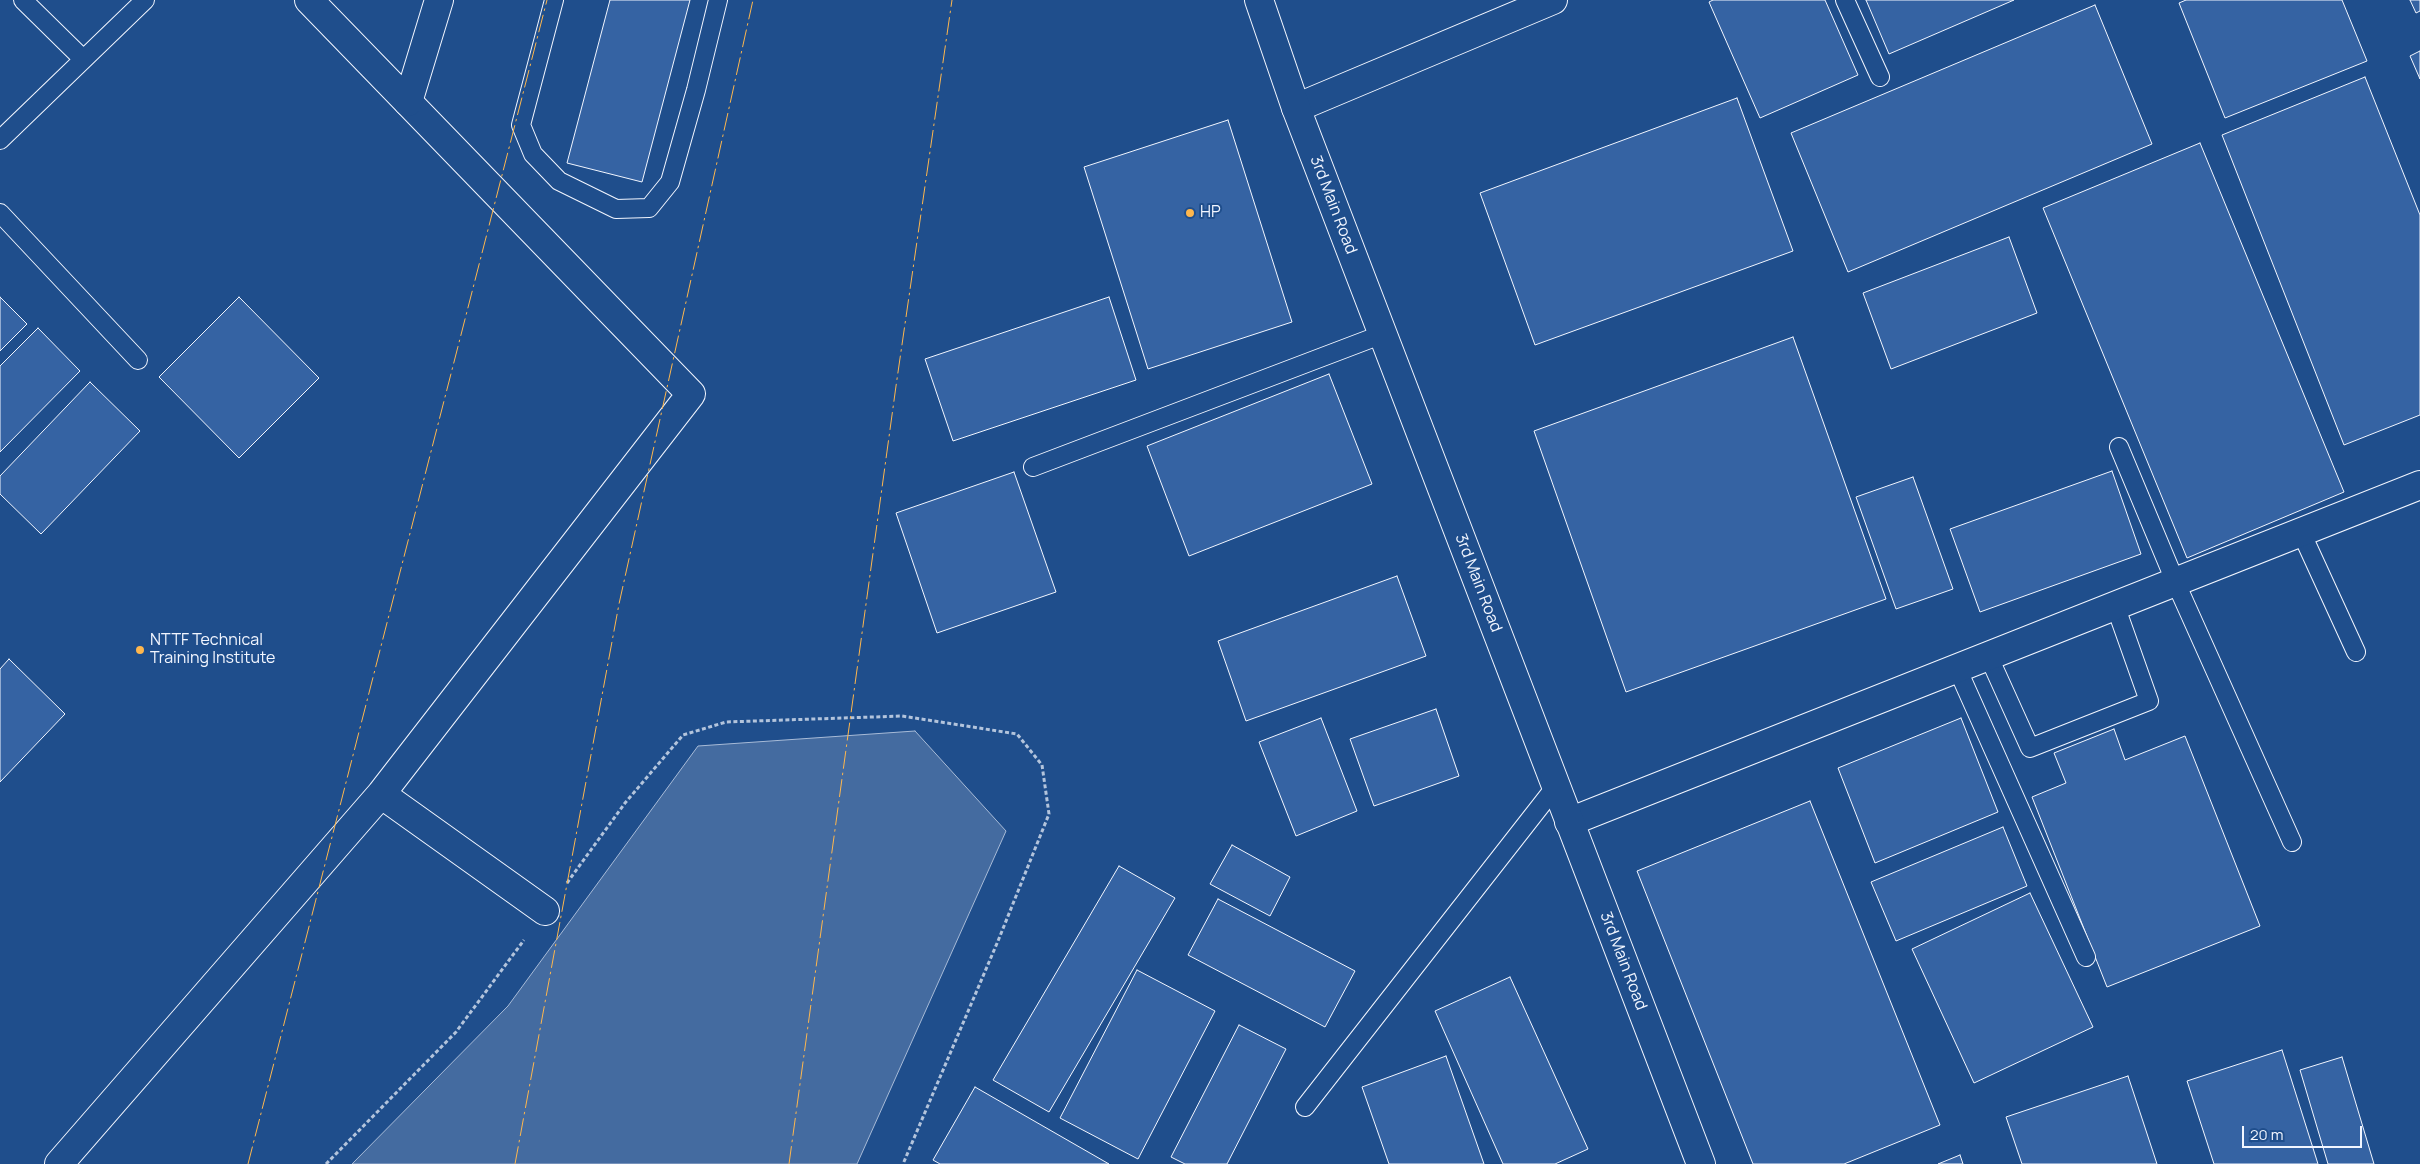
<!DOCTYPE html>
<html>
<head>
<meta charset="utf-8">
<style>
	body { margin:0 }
	#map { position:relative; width:2420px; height:1164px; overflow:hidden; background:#1f4e8c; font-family:Manrope,sans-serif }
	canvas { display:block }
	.scale { position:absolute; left:2242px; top:1126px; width:120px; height:22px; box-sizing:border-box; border:2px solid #f2f6ff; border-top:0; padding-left:6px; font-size:15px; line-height:18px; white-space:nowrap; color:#f2f6ff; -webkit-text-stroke:4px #1f4e8c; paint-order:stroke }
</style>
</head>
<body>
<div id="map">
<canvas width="2420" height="1164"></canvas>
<div class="scale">20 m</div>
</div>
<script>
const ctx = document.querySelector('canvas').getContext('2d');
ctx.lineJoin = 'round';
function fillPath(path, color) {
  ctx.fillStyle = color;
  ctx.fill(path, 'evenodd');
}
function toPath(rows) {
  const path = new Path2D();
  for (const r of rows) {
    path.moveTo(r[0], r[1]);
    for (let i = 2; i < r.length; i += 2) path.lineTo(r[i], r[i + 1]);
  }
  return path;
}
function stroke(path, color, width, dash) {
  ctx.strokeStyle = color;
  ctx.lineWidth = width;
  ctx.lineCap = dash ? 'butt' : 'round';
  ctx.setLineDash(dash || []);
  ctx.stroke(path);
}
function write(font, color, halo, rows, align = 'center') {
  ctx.font = font + ' Manrope,sans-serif';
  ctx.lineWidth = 4;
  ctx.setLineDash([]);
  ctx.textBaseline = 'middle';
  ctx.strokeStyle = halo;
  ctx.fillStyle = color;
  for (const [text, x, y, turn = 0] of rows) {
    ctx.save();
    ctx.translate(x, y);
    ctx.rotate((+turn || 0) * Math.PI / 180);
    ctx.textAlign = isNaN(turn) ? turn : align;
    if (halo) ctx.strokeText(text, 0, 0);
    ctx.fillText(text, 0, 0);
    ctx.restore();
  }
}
const water = toPath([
	[915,731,1006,831,857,1164,352,1164,508,1006,698,746,915,731]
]);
const building = toPath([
	[610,0,690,0,642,182,567,163,610,0],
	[1713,0,1825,0,1858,75,1760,118,1709,2,1713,0],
	[1866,0,2014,0,1889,54,1866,0],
	[2186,0,2342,0,2367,61,2225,118,2179,3,2186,0],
	[2410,0,2420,0,2420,11,2416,13,2410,0],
	[2095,5,2152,144,1848,272,1791,133,2095,5],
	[2420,51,2420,79,2410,56,2420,51],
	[2365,77,2420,215,2420,415,2344,445,2222,135,2365,77],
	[1737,98,1793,251,1535,345,1480,193,1737,98],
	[1228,120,1292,322,1148,369,1084,167,1228,120],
	[2200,143,2344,492,2187,558,2043,208,2200,143],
	[2009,237,2037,313,1891,369,1863,293,2009,237],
	[0,297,27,324,0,351,0,297],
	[239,297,319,378,239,458,159,377,239,297],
	[1109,297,1136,380,953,441,925,359,1109,297],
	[38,328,80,371,0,452,0,366,38,328],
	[1793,337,1886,599,1626,692,1534,431,1793,337],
	[1329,374,1372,484,1189,556,1147,446,1329,374],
	[90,382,140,431,41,534,0,494,0,476,90,382],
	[2112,471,2141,554,1980,612,1950,529,2112,471],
	[1014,472,1056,592,937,633,896,513,1014,472],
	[1913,477,1953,589,1896,609,1856,497,1913,477],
	[1397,576,1426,656,1246,721,1218,641,1397,576],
	[9,659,65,714,0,782,0,669,9,659],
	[1436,709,1459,776,1374,806,1350,739,1436,709],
	[1321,718,1357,811,1296,836,1259,742,1321,718],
	[1961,718,1998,812,1875,863,1838,768,1961,718],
	[2114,729,2125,760,2185,736,2260,926,2107,987,2032,797,2066,783,2054,753,2114,729],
	[1810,801,1940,1125,1844,1164,1753,1164,1637,871,1810,801],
	[2003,827,2027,886,1896,941,1871,882,2003,827],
	[1232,845,1290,877,1270,916,1210,884,1232,845],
	[1119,866,1175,898,1049,1112,993,1080,1119,866],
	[2030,893,2093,1027,1974,1083,1912,949,2030,893],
	[1218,899,1355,971,1325,1027,1188,955,1218,899],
	[1137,970,1215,1011,1138,1159,1060,1118,1137,970],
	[1510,977,1588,1149,1555,1164,1503,1164,1435,1011,1510,977],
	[1239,1025,1286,1049,1227,1164,1185,1164,1171,1157,1239,1025],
	[2282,1050,2318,1164,2214,1164,2187,1081,2282,1050],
	[1446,1056,1484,1164,1389,1164,1362,1087,1446,1056],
	[2342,1057,2374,1164,2328,1164,2300,1070,2342,1057],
	[2128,1076,2157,1164,2022,1164,2006,1117,2128,1076],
	[975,1087,1109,1164,940,1164,933,1160,975,1087],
	[1960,1155,1963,1164,1938,1164,1960,1155]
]);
const path = toPath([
	[567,883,625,803,683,735,726,722,902,716,1017,734,1042,765,1049,814,998,941,903,1164],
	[326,1164,456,1032,524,940]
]);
const lane = toPath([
	[23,0,83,59],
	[554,0,521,125,533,154,559,181,616,209,649,208,670,182,696,90,718,0],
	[1845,0,1880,77],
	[0,140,145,0],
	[0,213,138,360],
	[2119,447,2175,581,2292,842],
	[1033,467,1383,334],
	[2301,532,2356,652],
	[1988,655,2030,748,2149,701,2115,605],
	[1957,668,2086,957],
	[1305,1107,1556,786]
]);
const street = toPath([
	[1296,108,1553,0],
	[381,794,545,911],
	[1569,822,2420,485],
	[59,1164,381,794,691,394,408,102]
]);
const secondary = toPath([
	[309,0,408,102,439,0],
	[1259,0,1296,108,1701,1164]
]);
const power = toPath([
	[248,1164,547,0],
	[515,1164,619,604,753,0],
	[789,1164,896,386,952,0]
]);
const markers = [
	[1190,213,5,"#ffb74d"],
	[140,650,5,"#ffb74d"]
];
const streetNames = [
	["3rd Main Road",1333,205,69],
	["3rd Main Road",1478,583,69],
	["3rd Main Road",1623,961,69]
];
const poiNames = [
	["HP",1200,213],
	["NTTF Technical",150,641],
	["Training Institute",150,659]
];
fillPath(water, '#446ba0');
stroke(water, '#a8bbd7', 1);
fillPath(building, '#3563a3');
stroke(building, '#f2f6ff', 1);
stroke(lane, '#f2f6ff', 20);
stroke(street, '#f2f6ff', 30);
stroke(secondary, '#f2f6ff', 30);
stroke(path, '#b3c4dc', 3, [4, 2.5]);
stroke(lane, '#1f4e8c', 18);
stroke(street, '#1f4e8c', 28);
stroke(secondary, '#1f4e8c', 28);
stroke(power, '#ffb74d', 1, [18, 4, 2.5, 4]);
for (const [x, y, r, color] of markers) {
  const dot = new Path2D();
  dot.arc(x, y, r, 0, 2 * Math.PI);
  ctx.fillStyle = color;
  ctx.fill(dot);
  stroke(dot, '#1f4e8c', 2);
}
write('16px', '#f2f6ff', '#1f4e8c', streetNames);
write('16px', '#f2f6ff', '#1f4e8c', poiNames, 'left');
</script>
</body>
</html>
